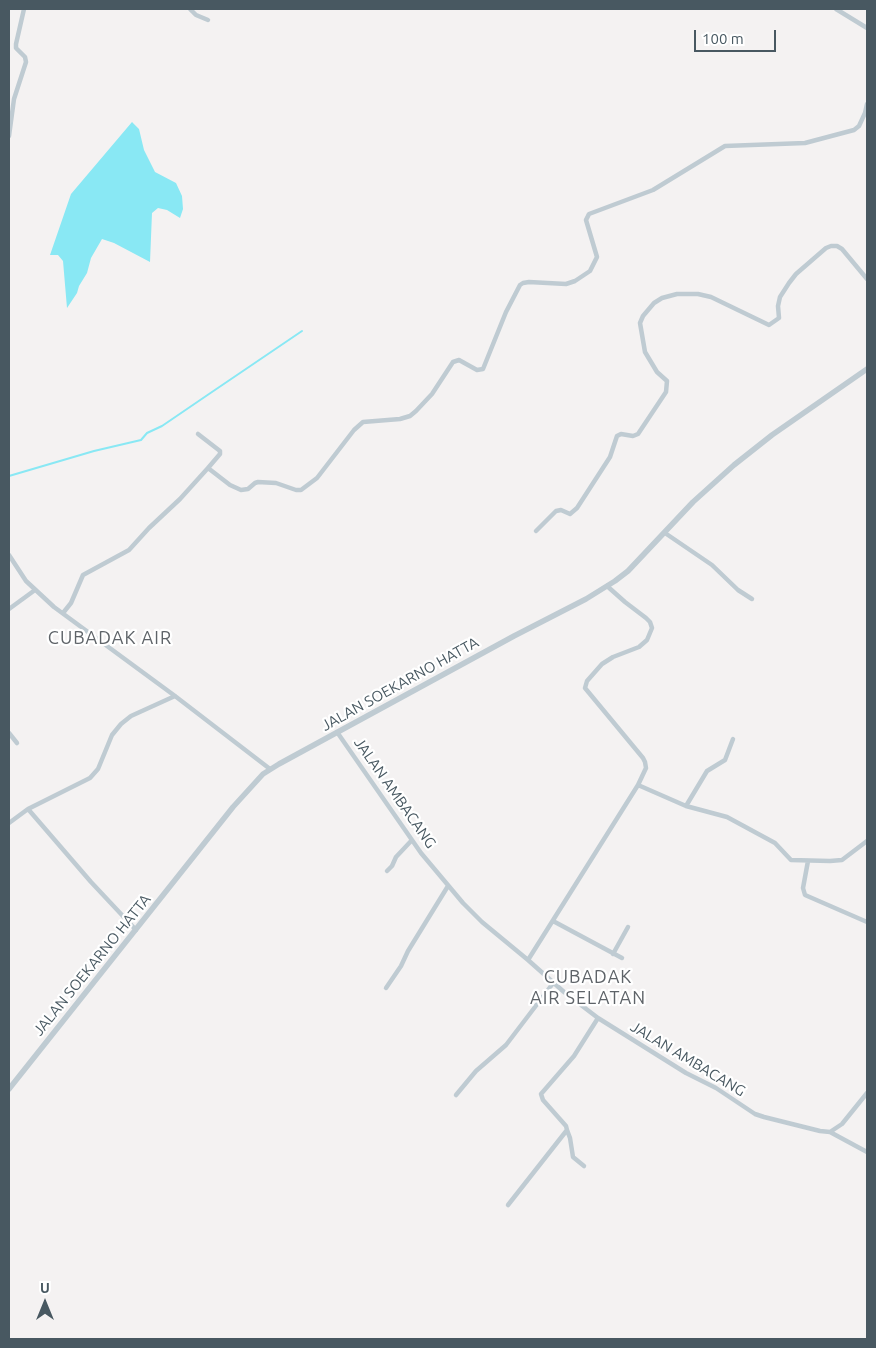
<!DOCTYPE html>
<html>
<head>
<meta charset="utf-8">
<style>
	body { margin:0 }
	#map { position:relative; width:876px; height:1348px; overflow:hidden; background:#f4f2f2; font-family:Ubuntu,sans-serif }
	canvas { display:block }
	.frame { position:absolute; inset:0; border:10px solid #485861; pointer-events:none }
	.north { position:absolute; left:20px; top:1278px; width:50px; height:50px; -webkit-text-stroke:4px #fff; paint-order:stroke; rotate:0deg; font-size:14px; font-weight:700; line-height:20px; text-align:center; color:#485861 }
	.north::after { content:''; display:block; margin:auto; width:18px; height:22px; background:#485861; clip-path:polygon(50% 0,100% 100%,50% 72%,0 100%) }
	.scale { position:absolute; left:694px; top:30px; width:82px; height:22px; box-sizing:border-box; border:2px solid #485861; border-top:0; padding-left:6px; font-size:15px; line-height:18px; white-space:nowrap; color:#485861; -webkit-text-stroke:4px #fff; paint-order:stroke }
</style>
</head>
<body>
<div id="map">
<canvas width="876" height="1348"></canvas>
<div class="frame"></div>
<div class="north">U</div>
<div class="scale">100 m</div>
</div>
<script>
const ctx = document.querySelector('canvas').getContext('2d');
ctx.lineJoin = 'round';
function fillPath(path, color) {
  ctx.fillStyle = color;
  ctx.fill(path, 'evenodd');
}
function toPath(rows) {
  const path = new Path2D();
  for (const r of rows) {
    path.moveTo(r[0], r[1]);
    for (let i = 2; i < r.length; i += 2) path.lineTo(r[i], r[i + 1]);
  }
  return path;
}
function stroke(path, color, width, dash) {
  ctx.strokeStyle = color;
  ctx.lineWidth = width;
  ctx.lineCap = dash ? 'butt' : 'round';
  ctx.setLineDash(dash || []);
  ctx.stroke(path);
}
function write(font, color, halo, rows, align = 'center') {
  ctx.font = font + ' Ubuntu,sans-serif';
  ctx.lineWidth = 4.5;
  ctx.setLineDash([]);
  ctx.textBaseline = 'middle';
  ctx.strokeStyle = halo;
  ctx.fillStyle = color;
  for (const [text, x, y, turn = 0] of rows) {
    ctx.save();
    ctx.translate(x, y);
    ctx.rotate((+turn || 0) * Math.PI / 180);
    ctx.textAlign = isNaN(turn) ? turn : align;
    if (halo) ctx.strokeText(text, 0, 0);
    ctx.fillText(text, 0, 0);
    ctx.restore();
  }
}
const water = toPath([
	[132,122,139,129,144,150,155,172,176,183,182,196,183,209,180,218,167,210,158,208,152,213,150,262,114,243,102,239,91,258,87,273,79,286,77,293,67,308,63,261,58,255,50,255,71,194]
]);
const stream = toPath([
	[9,476,94,451,141,440,147,433,162,426,209,394,302,331]
]);
const minor = toPath([
	[190,9,196,15,208,20],
	[836,9,867,28],
	[9,136,14,99,26,62,25,57,16,48,16,44,24,9],
	[198,434,220,451,220,454,208,468],
	[536,531,556,511,561,510,570,514,577,508,610,457,617,436,621,434,633,436,638,434,666,392,667,381,657,372,645,352,640,323,643,316,654,303,662,298,677,294,698,294,711,297,769,325,779,318,778,306,780,297,789,283,796,274,826,248,831,246,837,246,842,249,867,279],
	[665,533,712,565,738,590,752,599],
	[9,555,26,581,54,607,175,696,270,769],
	[9,609,35,590],
	[63,613,71,603,83,575,129,550,149,528,180,499,208,468,230,485,241,490,248,489,255,483,258,482,276,483,296,490,301,490,317,478,354,430,363,422,400,419,410,416,416,411,432,394,453,362,459,360,477,370,483,369,506,312,520,285,523,283,529,282,566,284,575,281,590,271,597,257,586,220,589,214,653,190,725,146,805,143,854,130,859,126,865,113,867,104],
	[337,732,421,853,463,903,482,922,528,960,564,992,598,1018,686,1073,716,1088,755,1114,764,1117,820,1131,830,1132,842,1124,867,1093],
	[9,733,17,743],
	[638,785,686,806,727,817,775,843,791,860,830,861,842,860,867,841],
	[686,806,707,771,725,760,733,739],
	[28,809,90,778,98,769,112,735,121,724,131,716,175,696],
	[9,823,28,809,91,882,136,930],
	[808,861,803,888,805,895,867,922],
	[387,871,392,866,396,857,412,840],
	[553,921,622,958],
	[613,954,628,927],
	[528,960,638,785,646,768,645,762,643,758,585,688,587,681,602,664,613,657,639,647,647,640,652,628,650,622,646,618,625,602,607,586],
	[386,988,401,966,408,951,448,886],
	[456,1095,476,1071,506,1045,554,982],
	[567,1130,570,1138,573,1157,584,1166],
	[830,1132,867,1152],
	[508,1205,567,1130,566,1126,543,1100,541,1094,574,1056,598,1018]
]);
const tertiary = toPath([
	[9,1089,233,807,263,774,279,764,514,636,586,599,615,581,628,571,693,502,734,465,772,435,867,369]
]);
const streetNames = [
	["JALAN SOEKARNO HATTA",400,684,-29],
	["JALAN AMBACANG",395,793,55],
	["JALAN SOEKARNO HATTA",92,965,-51],
	["JALAN AMBACANG",688,1059,31]
];
const quarterNames = [
	["CUBADAK AIR",110,638],
	["CUBADAK",588,977],
	["AIR SELATAN",588,998]
];
fillPath(water, '#89e8f4');
stroke(stream, '#89e8f4', 2);
stroke(minor, '#bfcbd2', 4.5);
stroke(tertiary, '#bfcbd2', 5.5);
write('15px', '#485861', '#fff', streetNames);
ctx.letterSpacing = '1px';
write('18px', '#5e6368', '#fff', quarterNames);
ctx.letterSpacing = '0px';
</script>
</body>
</html>
